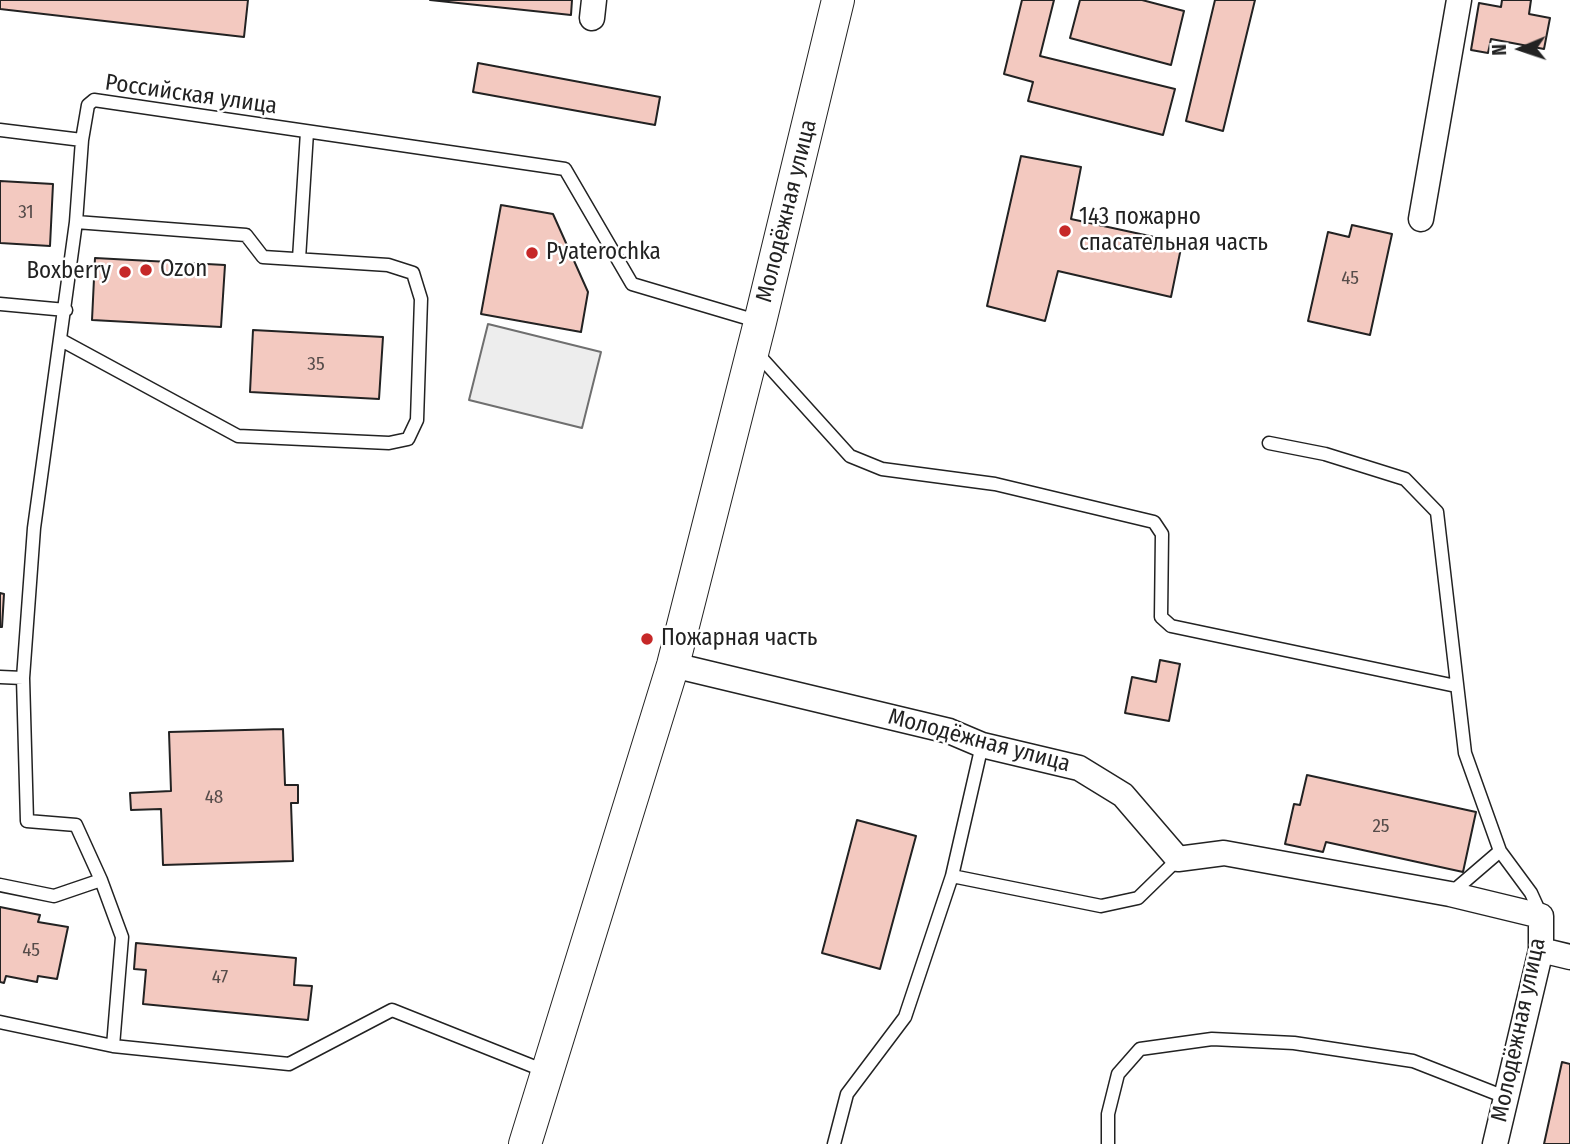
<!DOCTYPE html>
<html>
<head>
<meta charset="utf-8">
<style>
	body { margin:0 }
	#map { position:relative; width:1570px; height:1144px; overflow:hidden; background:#fff; font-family:"Fira Sans Condensed",sans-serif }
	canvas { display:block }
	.north { position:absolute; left:1486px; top:14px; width:70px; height:70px; -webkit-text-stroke:5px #fff; paint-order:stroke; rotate:268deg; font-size:19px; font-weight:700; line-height:28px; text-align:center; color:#222 }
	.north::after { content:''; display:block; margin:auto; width:24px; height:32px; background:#222; clip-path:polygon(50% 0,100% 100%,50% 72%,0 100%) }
</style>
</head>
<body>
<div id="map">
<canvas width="1570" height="1144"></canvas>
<div class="north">N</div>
</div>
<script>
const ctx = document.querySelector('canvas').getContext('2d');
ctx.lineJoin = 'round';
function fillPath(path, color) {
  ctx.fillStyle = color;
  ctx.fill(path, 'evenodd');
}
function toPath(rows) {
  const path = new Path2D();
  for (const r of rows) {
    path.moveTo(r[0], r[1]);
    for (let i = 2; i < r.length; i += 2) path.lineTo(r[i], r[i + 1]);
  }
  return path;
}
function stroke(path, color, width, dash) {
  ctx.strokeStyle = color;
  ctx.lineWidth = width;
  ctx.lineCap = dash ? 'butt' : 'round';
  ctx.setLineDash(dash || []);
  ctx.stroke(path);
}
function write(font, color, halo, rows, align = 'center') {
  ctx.font = font + ' "Fira Sans Condensed",sans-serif';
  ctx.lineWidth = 5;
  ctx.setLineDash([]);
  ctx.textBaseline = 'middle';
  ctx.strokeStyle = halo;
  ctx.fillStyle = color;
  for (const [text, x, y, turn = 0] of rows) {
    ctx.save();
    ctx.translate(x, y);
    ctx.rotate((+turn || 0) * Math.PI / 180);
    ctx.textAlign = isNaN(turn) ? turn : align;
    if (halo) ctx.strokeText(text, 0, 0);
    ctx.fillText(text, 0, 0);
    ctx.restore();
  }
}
const parking = toPath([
	[488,324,601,352,582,428,469,400,488,324]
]);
const building = toPath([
	[0,0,248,0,244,37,0,9,0,0],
	[430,0,572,0,571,15,430,0],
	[1022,0,1054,0,1040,56,1175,89,1163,135,1028,101,1033,82,1004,74,1022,0],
	[1080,0,1142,0,1184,11,1171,65,1070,38,1080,0],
	[1215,0,1255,0,1223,131,1186,121,1215,0],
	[1502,0,1531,0,1529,14,1550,18,1544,49,1491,39,1488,53,1471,50,1479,3,1501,7,1502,0],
	[478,63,660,97,655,125,473,92,478,63],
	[1021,156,1081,167,1071,219,1182,243,1171,297,1058,271,1045,321,987,306,1021,156],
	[0,181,53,184,50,246,0,243,0,181],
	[501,205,553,214,588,292,581,332,481,314,501,205],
	[1352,225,1392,234,1370,335,1308,321,1328,232,1349,237,1352,225],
	[95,258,225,265,221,327,92,320,95,258],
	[253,330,383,337,379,399,250,392,253,330],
	[0,593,4,594,2,627,0,627,0,593],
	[1160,660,1180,664,1169,721,1125,713,1132,677,1156,682,1160,660],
	[283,729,285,785,298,785,298,803,291,803,293,861,163,865,161,809,131,810,130,793,171,791,169,732,283,729],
	[1307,775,1476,812,1463,872,1326,842,1323,852,1285,844,1294,804,1300,805,1307,775],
	[857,820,916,836,880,969,822,953,857,820],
	[0,907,40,915,38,922,68,927,57,979,38,976,37,982,6,976,4,983,0,982,0,907],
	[136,943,296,958,294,985,312,986,308,1020,143,1004,146,970,134,969,136,943],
	[1562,1062,1570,1064,1570,1144,1544,1144,1562,1062]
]);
const service = toPath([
	[0,130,82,140],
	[76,222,34,528,23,678,27,821,76,825,101,880,122,937,113,1046,289,1064,392,1010,545,1071],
	[299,259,307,132],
	[0,304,66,310],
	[61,340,238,436,389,443,408,439,417,420,421,299,413,273,388,265,263,257,246,235,76,222,82,140,88,105,94,100,565,169,632,284,760,322],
	[756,352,850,456,882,469,995,484,1154,522,1162,534,1161,617,1171,626,1456,686],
	[1269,443,1325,454,1405,479,1437,512,1465,753,1500,851,1531,893,1541,915],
	[0,677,23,678],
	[982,745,952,876,1101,906,1138,898,1178,859],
	[0,885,54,896,101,880],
	[1450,894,1500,851],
	[0,1022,113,1046],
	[834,1144,847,1094,905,1017,952,876],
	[1108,1144,1108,1114,1118,1074,1140,1049,1212,1039,1294,1043,1413,1061,1505,1097]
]);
const minor = toPath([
	[592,18,594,0],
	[1421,219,1459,0],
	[673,665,949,731,982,745,1079,768,1123,795,1178,859,1224,853,1450,894,1541,916,1541,950,1495,1144],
	[1541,950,1570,957]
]);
const tertiary = toPath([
	[525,1144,673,665,760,322,838,0]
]);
const markers = [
	[1065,231,7,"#c62828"],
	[532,253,7,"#c62828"],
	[146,270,7,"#c62828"],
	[125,272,7,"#c62828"],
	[647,639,7,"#c62828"]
];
const numberNames = [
	["31",26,213],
	["45",1350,279],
	["35",316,365],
	["48",214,798],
	["25",1381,827],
	["45",31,951],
	["47",220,978]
];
const streetNames = [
	["Российская улица",191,95,8],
	["Молодёжная улица",787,211,-76],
	["Молодёжная улица",979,741,15],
	["Молодёжная улица",1519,1030,-78]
];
const poiNames = [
	["143 пожарно",1079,218],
	["спасательная часть",1079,244],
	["Pyaterochka",546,253],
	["Ozon",160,270],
	["Boxberry",111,272,"right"],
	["Пожарная часть",661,639]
];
fillPath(parking, '#ededed');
stroke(parking, '#6f6f6f', 2);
fillPath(building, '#f3c9c0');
stroke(building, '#222', 2);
stroke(service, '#222', 15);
stroke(minor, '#222', 27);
stroke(tertiary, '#222', 34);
stroke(service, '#fff', 12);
stroke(minor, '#fff', 24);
stroke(tertiary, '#fff', 32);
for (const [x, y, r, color] of markers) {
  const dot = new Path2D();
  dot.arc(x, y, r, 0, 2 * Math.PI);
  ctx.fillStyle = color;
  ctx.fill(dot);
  stroke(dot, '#fff', 2.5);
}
write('19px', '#564c4a', null, numberNames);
write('23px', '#222', '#fff', streetNames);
write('23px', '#222', '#fff', poiNames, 'left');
</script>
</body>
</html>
